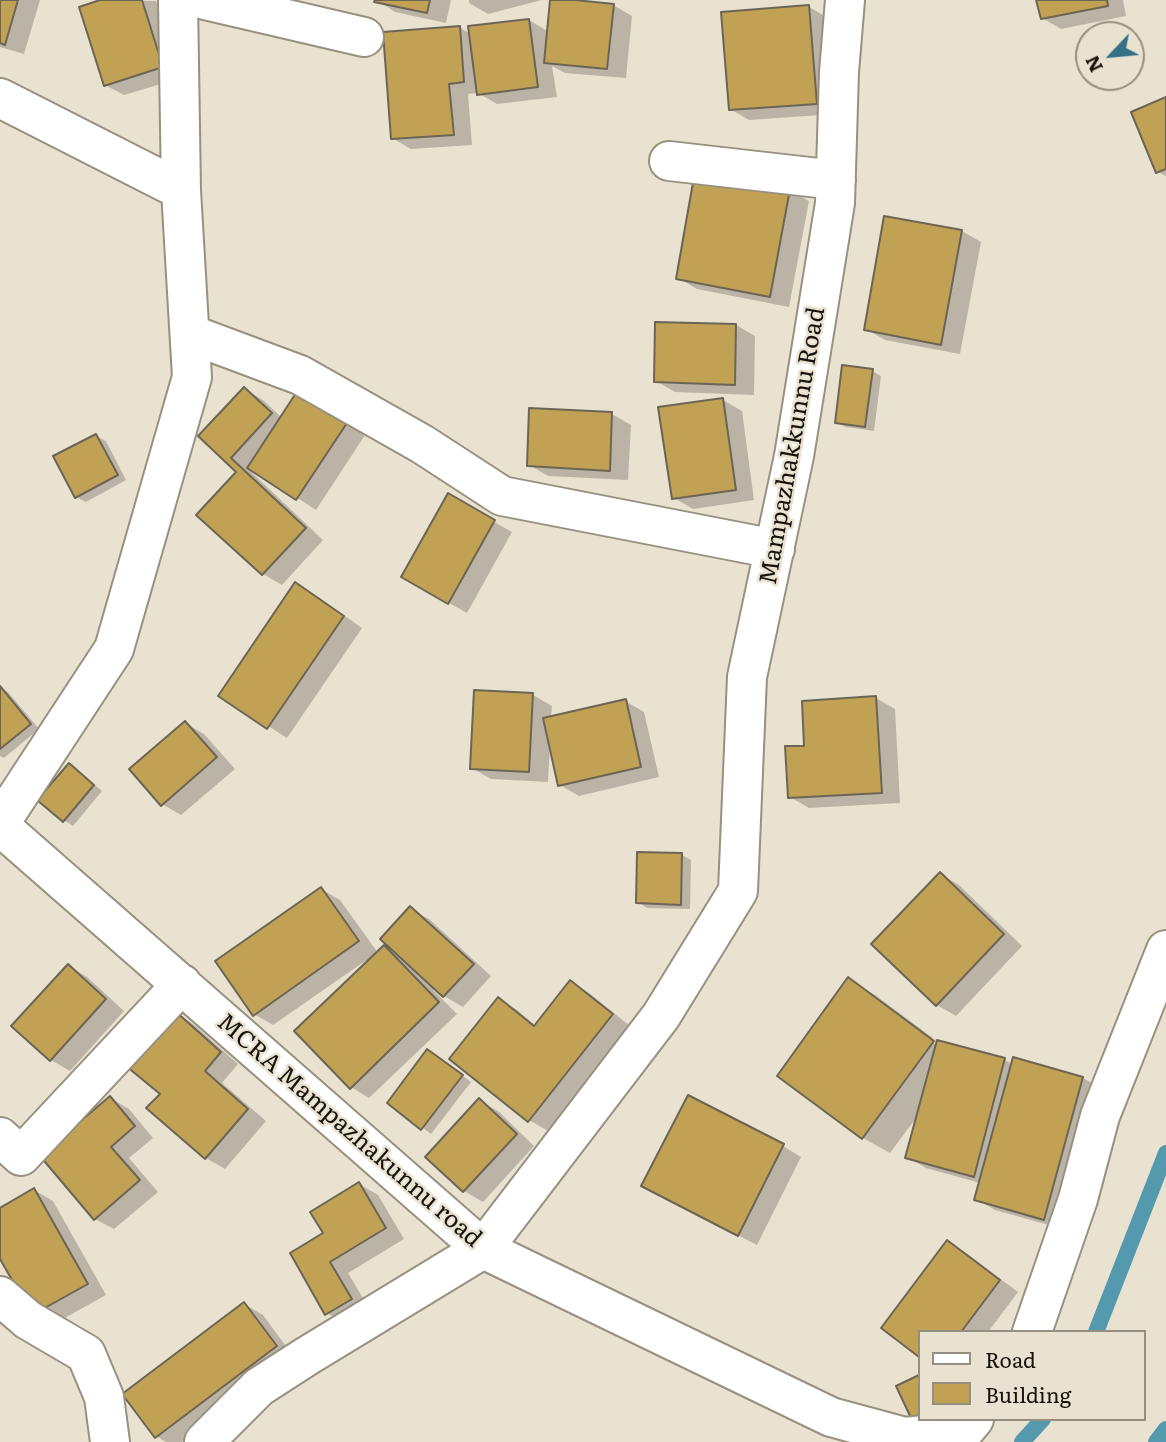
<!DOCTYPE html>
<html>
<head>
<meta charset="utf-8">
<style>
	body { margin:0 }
	#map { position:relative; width:1166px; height:1442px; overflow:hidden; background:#eae2d0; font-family:Literata,serif }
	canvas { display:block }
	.legend { position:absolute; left:918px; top:1330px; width:228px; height:91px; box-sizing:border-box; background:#eae2d0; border:2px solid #958f82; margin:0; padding:9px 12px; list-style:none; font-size:21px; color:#16130d }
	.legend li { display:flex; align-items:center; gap:14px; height:35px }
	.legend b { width:35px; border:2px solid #958f82 }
	.north { position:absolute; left:1075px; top:21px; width:70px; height:70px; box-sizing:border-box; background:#eae2d0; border:2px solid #958f82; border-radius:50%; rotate:244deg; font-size:19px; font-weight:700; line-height:28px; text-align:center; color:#16130d }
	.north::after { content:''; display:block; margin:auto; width:24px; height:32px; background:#337187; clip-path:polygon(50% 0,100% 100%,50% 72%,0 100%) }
</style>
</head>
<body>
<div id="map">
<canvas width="1166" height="1442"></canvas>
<ul class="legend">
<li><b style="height:9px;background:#fff"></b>Road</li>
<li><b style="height:19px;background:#c1a254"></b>Building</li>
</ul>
<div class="north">N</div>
</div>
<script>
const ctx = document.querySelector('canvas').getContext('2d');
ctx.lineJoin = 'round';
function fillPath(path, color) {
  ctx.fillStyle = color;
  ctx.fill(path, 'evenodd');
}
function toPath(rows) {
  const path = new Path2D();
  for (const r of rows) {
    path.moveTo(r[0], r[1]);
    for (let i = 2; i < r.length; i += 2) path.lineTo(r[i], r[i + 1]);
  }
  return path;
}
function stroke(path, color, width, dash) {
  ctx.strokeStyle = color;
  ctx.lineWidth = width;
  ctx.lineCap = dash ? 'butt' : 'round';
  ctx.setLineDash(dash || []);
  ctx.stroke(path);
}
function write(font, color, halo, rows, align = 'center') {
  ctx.font = font + ' Literata,serif';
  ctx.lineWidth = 5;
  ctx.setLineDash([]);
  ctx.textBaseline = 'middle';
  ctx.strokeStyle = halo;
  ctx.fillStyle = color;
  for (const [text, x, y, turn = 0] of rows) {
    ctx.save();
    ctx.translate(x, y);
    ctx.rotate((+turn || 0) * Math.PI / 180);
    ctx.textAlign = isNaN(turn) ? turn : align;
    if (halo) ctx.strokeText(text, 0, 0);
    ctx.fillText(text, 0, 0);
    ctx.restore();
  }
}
const shadow = toPath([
	[0,0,40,0,24,54,0,47],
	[105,0,156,1,181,78,124,95,105,85],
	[377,0,451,0,446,23,395,12],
	[469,0,542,0,488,14,469,3],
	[552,0,613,5,632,16,626,78,565,73,552,66,557,97,497,104,478,93,468,94,472,145,411,149,392,138,460,28,471,34,529,20,549,32],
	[1038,0,1123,0,1126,16,1061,29,1042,18],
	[809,7,828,18,836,114,749,120,730,109],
	[1166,99,1166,176,1158,172],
	[790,190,809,201,789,307,697,289,678,278],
	[962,231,981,242,960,354,885,340,866,329],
	[657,323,736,325,755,336,754,395,675,392,656,381],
	[872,371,881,376,874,431,846,427,836,422],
	[244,389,263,400,282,418,317,403,365,435,316,510,248,466,247,468,323,540,282,585,263,574,239,471,201,436],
	[723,400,742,411,754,500,693,509,674,498],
	[612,414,631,425,628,480,548,476,529,465],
	[96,436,106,441,126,480,86,502,76,497],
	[448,496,512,532,467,613,403,577],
	[296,585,315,595,362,628,287,738,221,696],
	[0,687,8,692,39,729,4,758,0,756],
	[533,695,552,706,551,718,625,701,644,712,659,777,579,796,560,785,550,745,548,782,491,779,472,768],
	[876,698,895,709,900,803,809,808,790,797,806,748],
	[185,723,204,734,235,769,181,815,162,804],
	[70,766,79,771,102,791,73,826,64,820],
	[682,855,691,860,690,909,647,908,638,902],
	[940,874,959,885,1022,946,956,1016,937,1005],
	[321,889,340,900,378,953,384,947,397,955,398,954,410,909,429,919,491,976,463,1007,444,996,436,988,433,990,457,1014,369,1098,351,1087,372,959,371,957,273,1025,254,1014],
	[68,966,87,977,124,1011,70,1071,51,1060,14,1026],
	[849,980,875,995,937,1041,927,1035,925,1038,938,1046,938,1042,1005,1060,1013,1065,1014,1059,1083,1078,1102,1089,1063,1229,995,1210,976,1199,980,1183,926,1168,907,1157,919,1114,890,1153,863,1138],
	[571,982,589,993,630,1026,548,1131,529,1120,498,999,517,1010,536,1026],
	[175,1013,193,1024,238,1064,222,1083,266,1121,225,1169,206,1158,162,1094],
	[437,1056,471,1082,431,1134,389,1103],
	[110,1098,129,1109,153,1138,129,1158,158,1192,114,1229,95,1219],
	[479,1101,498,1111,534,1146,483,1202,464,1191,427,1157],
	[783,1146,801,1157,757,1245,662,1196],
	[359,1184,378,1195,404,1239,348,1273,370,1310,346,1324,327,1313,325,1234],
	[34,1190,53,1201,106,1295,52,1325,0,1256,0,1210],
	[947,1242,966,1253,1018,1292,988,1332,919,1332,919,1355,883,1327],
	[244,1304,263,1315,294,1357,182,1442,166,1442,156,1436]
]);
const stream = toPath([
	[1096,1332,1166,1153],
	[1022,1442,1043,1419],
	[1156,1442,1166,1429]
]);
const building = toPath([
	[0,0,18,0,5,45,0,43,0,0],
	[100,0,142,0,163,67,104,86,79,7,100,0],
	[375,0,430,0,427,13,374,2,375,0],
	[550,0,575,0,614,4,607,69,544,63,550,0],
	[1036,0,1107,0,1108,6,1041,19,1036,0],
	[809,5,817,104,729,110,721,12,809,5],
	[529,19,538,87,477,95,468,26,529,19],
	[460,26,464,82,449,84,454,135,391,139,383,32,460,26],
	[1166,97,1166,169,1156,173,1131,112,1166,97],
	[695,171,790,189,770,297,676,279,695,171],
	[884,216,962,230,941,345,864,330,884,216],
	[655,322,736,324,735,385,654,382,655,322],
	[842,365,873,369,865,427,835,423,842,365],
	[244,387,272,413,231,458,306,528,262,575,196,515,236,472,198,436,244,387],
	[298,390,347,423,296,500,247,468,298,390],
	[723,398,736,490,672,499,658,407,723,398],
	[529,408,612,412,610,471,527,466,529,408],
	[96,434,118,475,75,498,53,456,96,434],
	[448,493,495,520,448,604,401,577,448,493],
	[295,582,344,616,267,729,218,696,295,582],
	[0,686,31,724,0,749,0,686],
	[474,690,533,693,529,772,470,769,474,690],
	[876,696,882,793,788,798,785,746,804,746,802,701,876,696],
	[626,699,641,767,558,786,543,718,626,699],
	[185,721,217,757,161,806,129,769,185,721],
	[69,763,94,785,63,822,37,800,69,763],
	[637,852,682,853,681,905,636,903,637,852],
	[940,872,1004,934,936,1006,871,944,940,872],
	[321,887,359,941,253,1016,215,961,321,887],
	[410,906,474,964,443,997,380,939,410,906],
	[384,945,439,1002,350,1089,294,1031,384,945],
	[68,964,106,999,50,1061,11,1026,68,964],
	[848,977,934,1041,862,1139,777,1076,848,977],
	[570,980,613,1014,528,1122,449,1059,498,997,534,1026,570,980],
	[174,1010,221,1052,205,1071,248,1109,205,1159,146,1108,160,1094,126,1066,174,1010],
	[937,1040,1005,1058,974,1177,905,1158,937,1040],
	[427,1049,463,1075,421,1130,387,1103,427,1049],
	[1013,1057,1083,1077,1044,1220,974,1200,1013,1057],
	[688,1095,784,1144,738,1236,641,1186,688,1095],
	[110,1096,135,1126,111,1147,140,1180,94,1220,40,1156,110,1096],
	[479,1098,517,1134,463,1192,425,1157,479,1098],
	[359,1182,386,1228,330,1262,352,1299,325,1315,290,1253,323,1233,310,1212,359,1182],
	[34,1188,88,1284,32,1315,0,1259,0,1208,34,1188],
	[947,1240,1000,1280,961,1332,919,1332,919,1357,881,1328,947,1240],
	[244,1302,277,1346,155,1438,122,1394,244,1302],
	[919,1375,919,1415,911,1418,896,1386,919,1375]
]);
const street = toPath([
	[205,0,364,37],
	[0,98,181,190],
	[669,161,836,180],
	[190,334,300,375,422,444,502,496,775,549],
	[0,823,114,649,192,377,181,190,178,0],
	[0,826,483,1249,831,1417,905,1437,964,1431,974,1419],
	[0,1137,21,1156,182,984],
	[0,1296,28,1320,86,1354,104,1397,110,1442],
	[1032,1332,1078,1199,1100,1116,1166,950],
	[204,1442,259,1387,307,1356,483,1249,661,1016,738,891,747,677,794,456,835,203,839,72,845,0]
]);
const streetNames = [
	["Mampazhakkunnu Road",793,446,-80],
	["MCRA Mampazhakunnu road",349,1131,41]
];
fillPath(shadow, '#0003');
stroke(stream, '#5599af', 16);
fillPath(building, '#c1a254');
stroke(building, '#6c6555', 2);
stroke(street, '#98917f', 42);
stroke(street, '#fff', 38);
write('24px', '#16130d', '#eae2d0', streetNames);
</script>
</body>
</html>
